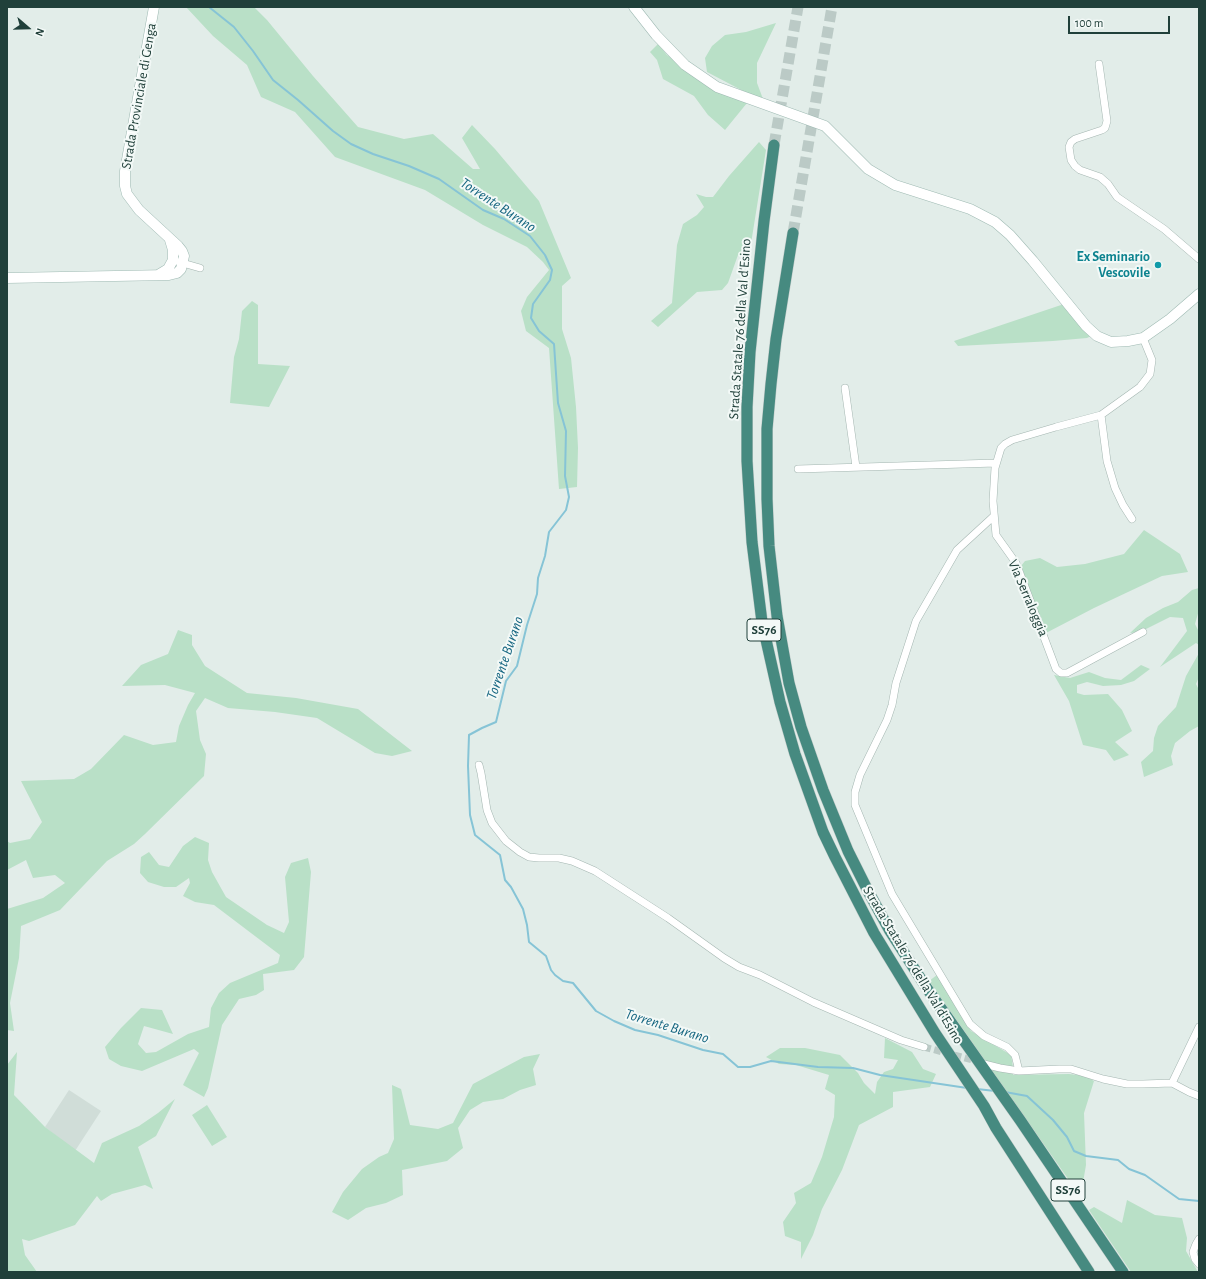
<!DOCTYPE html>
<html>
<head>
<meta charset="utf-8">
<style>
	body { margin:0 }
	#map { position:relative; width:1206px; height:1279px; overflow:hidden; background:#e2ede9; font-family:"Alegreya Sans",sans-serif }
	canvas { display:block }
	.frame { position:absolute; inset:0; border:8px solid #20403a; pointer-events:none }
	.north { position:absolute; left:8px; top:8px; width:40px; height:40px; -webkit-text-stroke:3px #f3f9f7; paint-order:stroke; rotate:110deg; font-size:11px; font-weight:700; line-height:16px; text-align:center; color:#20403a }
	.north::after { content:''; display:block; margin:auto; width:14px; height:18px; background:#20403a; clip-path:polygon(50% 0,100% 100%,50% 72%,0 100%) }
	.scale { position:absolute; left:1068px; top:16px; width:102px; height:18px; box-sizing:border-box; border:2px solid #20403a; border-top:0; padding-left:5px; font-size:12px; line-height:14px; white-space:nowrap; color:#20403a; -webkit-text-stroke:3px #f3f9f7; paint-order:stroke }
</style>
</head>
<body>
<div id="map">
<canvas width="1206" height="1279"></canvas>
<div class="frame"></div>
<div class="north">N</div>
<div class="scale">100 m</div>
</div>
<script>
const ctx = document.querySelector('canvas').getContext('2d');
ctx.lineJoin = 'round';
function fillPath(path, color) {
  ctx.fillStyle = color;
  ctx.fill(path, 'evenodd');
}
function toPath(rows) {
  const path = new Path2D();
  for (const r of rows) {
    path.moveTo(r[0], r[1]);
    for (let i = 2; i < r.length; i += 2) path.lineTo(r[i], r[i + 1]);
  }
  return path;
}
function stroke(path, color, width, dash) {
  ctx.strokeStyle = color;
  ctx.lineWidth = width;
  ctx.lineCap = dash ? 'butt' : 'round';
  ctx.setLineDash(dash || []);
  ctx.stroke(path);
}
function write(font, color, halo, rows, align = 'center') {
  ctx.font = font + ' "Alegreya Sans",sans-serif';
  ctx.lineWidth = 4;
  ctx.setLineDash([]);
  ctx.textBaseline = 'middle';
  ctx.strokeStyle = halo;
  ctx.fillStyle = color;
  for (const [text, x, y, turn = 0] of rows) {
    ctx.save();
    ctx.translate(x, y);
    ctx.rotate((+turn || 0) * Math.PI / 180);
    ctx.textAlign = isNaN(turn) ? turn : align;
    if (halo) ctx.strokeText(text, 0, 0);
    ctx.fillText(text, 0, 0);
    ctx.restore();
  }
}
const built = toPath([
	[69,1090,101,1111,75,1151,45,1127]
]);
const green = toPath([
	[186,7,254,7,267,20,313,76,358,127,404,139,433,134,473,169,480,169,462,138,472,125,495,149,539,201,571,278,562,286,562,329,571,358,576,407,578,448,577,487,559,489,549,348,526,331,521,311,527,297,549,270,543,262,527,247,483,225,425,190,335,157,295,112,261,97,247,65,213,36],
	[776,23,757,63,757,83,763,99,747,93,707,72,705,58,712,46,725,35,746,32],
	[658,44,667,55,716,90,747,103,725,130,708,115,694,96,663,79,657,60,650,52],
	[759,142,766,150,749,256,738,255,728,283,722,290,697,292,658,327,651,321,672,303,677,245,683,224,697,215,704,207,696,194,706,197,713,197,729,176],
	[252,301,258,305,258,364,290,366,269,407,230,403,234,357,239,339,242,311],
	[1064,304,1093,335,1087,338,1053,341,958,346,954,341],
	[1144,530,1180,554,1188,572,1162,576,1094,608,1046,633,1021,566,1025,561,1040,558,1057,567,1085,564,1124,554],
	[1199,588,1199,610,1195,624,1199,632,1199,645,1196,643,1160,667,1187,631,1183,618,1170,617,1140,632,1130,633,1146,618,1163,608,1178,602,1192,590],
	[178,630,192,635,192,645,205,666,247,693,296,698,358,709,412,751,392,756,375,753,317,718,275,712,228,708,205,698,196,711,200,740,206,754,204,776,145,834,134,844,107,861,60,910,21,926,19,958,10,1003,14,1031,7,1030,7,909,43,898,65,883,55,875,33,878,26,860,7,870,7,841,10,843,30,839,42,822,21,781,74,779,91,769,124,735,153,745,176,742,179,726,188,705,195,693,165,685,122,686,141,665,168,654],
	[1199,653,1199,677,1196,684,1199,690,1199,726,1190,731,1175,743,1171,756,1173,765,1144,777,1141,762,1153,751,1154,738,1158,726,1176,707,1186,676],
	[1141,665,1150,669,1134,681,1121,685,1103,686,1087,682,1077,685,1077,693,1084,695,1108,694,1122,710,1132,731,1115,742,1129,755,1114,761,1106,750,1083,745,1069,701,1054,675,1070,678,1089,672,1105,678,1121,680],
	[195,837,209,843,208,860,212,872,226,897,267,925,284,933,289,922,285,877,291,863,308,858,311,872,304,957,294,970,263,974,264,990,256,995,239,999,222,1025,208,1088,204,1097,183,1085,199,1053,194,1049,142,1071,121,1066,109,1059,105,1047,121,1028,141,1008,162,1010,173,1034,144,1026,138,1044,146,1053,156,1052,188,1034,209,1027,211,1008,219,993,230,983,278,963,280,955,214,905,195,902,183,896,190,883,189,878,176,887,164,887,148,882,140,873,141,857,149,852,159,865,169,867,183,846],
	[937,975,971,1031,1011,1055,1013,1067,1013,1075,1069,1074,1085,1076,1094,1081,1084,1113,1086,1165,1081,1194,1071,1183,929,981],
	[885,1038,912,1052,923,1069,936,1074,930,1087,893,1092,893,1107,859,1125,842,1170,822,1209,813,1235,801,1259,801,1242,785,1236,783,1222,796,1203,794,1193,811,1183,822,1157,834,1117,835,1095,825,1089,829,1075,796,1065,779,1064,766,1057,780,1048,805,1048,840,1055,858,1073,864,1083,875,1094,877,1082,884,1072,893,1069,898,1060,884,1058],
	[17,1052,14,1095,45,1127,94,1163,102,1143,139,1126,158,1113,175,1099,156,1136,138,1147,153,1189,145,1185,112,1194,101,1201,97,1196,75,1225,29,1241,22,1239,25,1255,37,1272,7,1272,7,1065],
	[540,1054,533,1069,536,1085,520,1090,503,1099,483,1102,470,1110,458,1128,463,1148,447,1161,402,1170,403,1195,386,1203,366,1208,348,1220,332,1212,343,1192,362,1169,379,1157,388,1153,394,1139,392,1085,401,1089,410,1125,438,1129,453,1123,473,1084,524,1057],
	[207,1105,227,1137,212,1146,192,1115],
	[1127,1200,1155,1215,1182,1218,1187,1238,1186,1251,1198,1272,1131,1272,1089,1210,1094,1207,1122,1223]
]);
const stream = toPath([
	[209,7,234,27,253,51,273,80,298,100,333,131,351,144,373,154,409,166,439,179,483,210,504,219,530,236,545,255,552,270,550,280,533,304,531,318,539,331,554,344,558,403,566,431,565,476,569,497,566,510,549,532,545,556,538,578,537,594,527,625,517,666,506,681,496,722,482,728,469,735,468,766,470,815,475,835,500,855,505,880,511,887,523,909,527,925,529,942,546,956,551,970,555,975,563,981,573,983,596,1011,614,1021,635,1030,658,1035,703,1050,723,1054,738,1067,750,1067,771,1061,818,1067,853,1068,880,1075,967,1088],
	[977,1089,995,1091],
	[1005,1092,1027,1096,1053,1120,1067,1137,1074,1151,1086,1156,1118,1160,1129,1169,1145,1175,1179,1199,1199,1201]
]);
const minorTunnel = toPath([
	[924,1047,980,1062]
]);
const trunkTunnel = toPath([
	[774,145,798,7],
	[793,233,832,7]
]);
const minor = toPath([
	[1099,64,1107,121,1105,128,1102,130,1075,139,1071,142,1069,147,1071,160,1075,166,1080,170,1100,177,1108,184,1117,197,1164,229,1199,259],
	[179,262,200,268],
	[845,388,856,467],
	[1101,415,1107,461,1115,488,1123,505,1132,519],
	[798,469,996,463],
	[994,516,957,550,916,621,896,683,892,705,887,720,860,775,855,792,855,805,892,894,970,1024,984,1036,1007,1047,1015,1055,1019,1071],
	[1143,632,1067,673,1061,673,1056,669,1016,563,996,535,993,501,995,468,1001,448,1005,444,1012,440,1056,427,1101,415,1140,387,1150,374,1152,360,1143,338],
	[479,765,481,773,487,810,492,823,506,841,520,852,529,857,539,858,559,858,572,861,595,871,668,918,724,958,739,967,760,975,813,1002,901,1040,924,1047],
	[984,1064,1000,1068,1019,1071,1059,1069,1071,1069,1103,1079,1127,1084,1143,1084,1172,1083,1189,1092,1199,1096],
	[1172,1083,1199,1027],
	[1199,1239,1196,1244,1193,1252,1195,1259,1199,1264]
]);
const secondary = toPath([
	[634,7,656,35,685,65,717,87,825,126,868,169,895,185,970,209,995,222,1010,235,1033,261,1086,326,1097,336,1111,342,1128,341,1143,338,1170,319,1199,294],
	[158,275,168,269,173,260,173,250,170,240],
	[7,278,169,275,177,273,181,269,184,256,182,251,178,246,139,210,127,194,125,186,125,171,154,7]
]);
const trunk = toPath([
	[774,145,764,221,750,352,747,407,747,461,752,542,762,622,780,702,795,754,823,832,835,857,874,933,935,1033,984,1106,996,1128,1089,1272],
	[793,233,776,339,771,384,767,429,767,499,769,546,777,616,789,683,801,727,823,790,848,851,868,891,890,931,926,987,1020,1120,1123,1272]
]);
const markers = [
	[1158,265,4,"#0f9aa8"]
];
const shields = [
	[764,630,34],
	[1068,1190,34]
];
const shieldNames = [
	["SS76",764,630],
	["SS76",1068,1190]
];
const streetNames = [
	["Strada Provinciale di Genga",139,96,-80],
	["Strada Statale 76 della Val d'Esino",740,329,-86],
	["Via Serraloggia",1028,598,67],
	["Strada Statale 76 della Val d'Esino",913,965,59]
];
const cultureNames = [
	["Ex Seminario",1150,257],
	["Vescovile",1150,273]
];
const waterNames = [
	["Torrente Burano",498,205,33],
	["Torrente Burano",505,658,-71],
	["Torrente Burano",667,1026,17]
];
fillPath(built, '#d0ddd8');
fillPath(green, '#b9e0c7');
stroke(stream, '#86c4d6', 2);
stroke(minorTunnel, '#bbcac6', 7, [7, 3.5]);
stroke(trunkTunnel, '#bbcac6', 11, [11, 5.5]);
stroke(minor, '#a4b6b1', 8);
stroke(secondary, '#9fbab3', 11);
stroke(trunk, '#c1cac8', 12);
stroke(minor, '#fff', 7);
stroke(secondary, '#fff', 10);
stroke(trunk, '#468a80', 11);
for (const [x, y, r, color] of markers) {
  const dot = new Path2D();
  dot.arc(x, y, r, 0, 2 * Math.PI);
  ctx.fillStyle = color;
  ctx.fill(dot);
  stroke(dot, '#f3f9f7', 1.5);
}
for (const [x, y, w] of shields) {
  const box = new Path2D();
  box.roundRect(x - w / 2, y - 11, w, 22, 3);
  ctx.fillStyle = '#f3f9f7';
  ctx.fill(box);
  stroke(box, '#20403a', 1);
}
write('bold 13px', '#20403a', null, shieldNames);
write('14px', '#20403a', '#f3f9f7', streetNames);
write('bold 14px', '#0d838f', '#f3f9f7', cultureNames, 'right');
write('italic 15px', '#166681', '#f3f9f7', waterNames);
</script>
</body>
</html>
